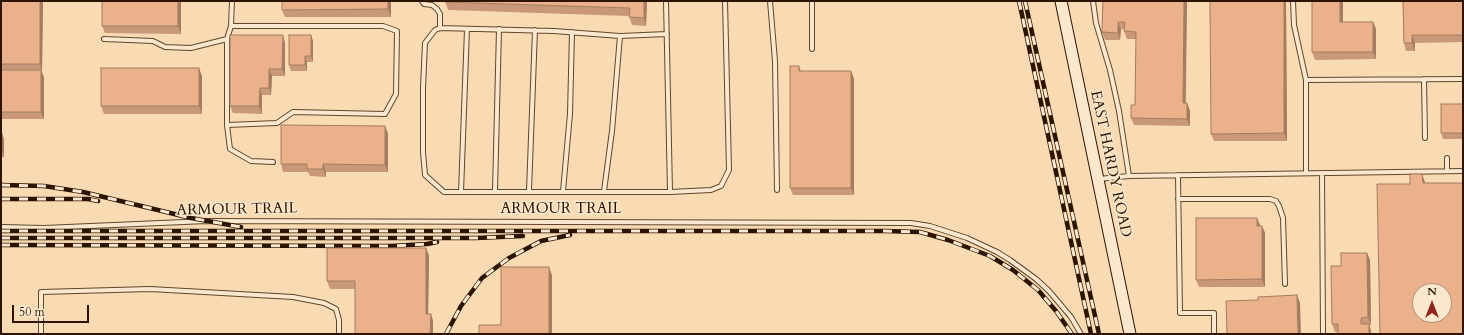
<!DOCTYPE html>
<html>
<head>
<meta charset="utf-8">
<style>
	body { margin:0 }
	#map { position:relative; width:1464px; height:335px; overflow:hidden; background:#f8dbb3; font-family:Cardo,serif }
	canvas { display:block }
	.frame { position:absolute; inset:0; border:2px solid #2c1400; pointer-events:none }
	.north { position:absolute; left:1412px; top:283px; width:40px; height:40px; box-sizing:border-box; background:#fae8ce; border:1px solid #a8937c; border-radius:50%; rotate:0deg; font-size:11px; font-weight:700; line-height:16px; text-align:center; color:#2c1400 }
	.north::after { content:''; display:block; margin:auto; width:14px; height:18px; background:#8f2418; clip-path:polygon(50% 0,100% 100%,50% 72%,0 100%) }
	.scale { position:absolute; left:12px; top:305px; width:77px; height:18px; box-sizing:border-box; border:2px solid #2c1400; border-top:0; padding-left:5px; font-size:12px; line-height:14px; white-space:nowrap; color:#2c1400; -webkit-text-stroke:3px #fae8ce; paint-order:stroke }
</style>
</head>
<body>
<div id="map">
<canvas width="1464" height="335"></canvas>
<div class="frame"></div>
<div class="north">N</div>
<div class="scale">50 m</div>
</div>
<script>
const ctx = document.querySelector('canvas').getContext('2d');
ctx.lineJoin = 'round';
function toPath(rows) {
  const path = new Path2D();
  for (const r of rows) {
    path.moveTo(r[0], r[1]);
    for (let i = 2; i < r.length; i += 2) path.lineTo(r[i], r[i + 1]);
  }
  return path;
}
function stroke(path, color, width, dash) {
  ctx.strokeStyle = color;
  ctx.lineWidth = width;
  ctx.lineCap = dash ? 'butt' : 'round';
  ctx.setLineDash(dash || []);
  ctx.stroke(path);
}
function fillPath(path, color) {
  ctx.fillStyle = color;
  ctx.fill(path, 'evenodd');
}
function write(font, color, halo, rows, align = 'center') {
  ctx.font = font + ' Cardo,serif';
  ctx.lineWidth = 3;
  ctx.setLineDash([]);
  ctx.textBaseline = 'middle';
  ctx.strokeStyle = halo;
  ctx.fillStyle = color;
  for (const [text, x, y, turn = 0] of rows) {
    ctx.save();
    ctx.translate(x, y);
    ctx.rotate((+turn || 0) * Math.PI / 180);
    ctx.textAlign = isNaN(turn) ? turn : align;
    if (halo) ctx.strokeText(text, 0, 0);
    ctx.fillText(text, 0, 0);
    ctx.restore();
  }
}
const service = toPath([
	[232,1,231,26,227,39,227,125,230,149,251,161,273,162],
	[422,1,424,4,432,5,437,9,440,14,440,28,435,30,425,43,423,88,423,152,425,175,444,192,670,192,711,190,721,186,729,170,725,1],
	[666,1,670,192],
	[770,1,775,61,777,190],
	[812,1,812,49],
	[1093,1,1096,23,1110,70,1119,111,1129,176],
	[1293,1,1294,25,1306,80,1306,173],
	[440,28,554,31,620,36,612,131,604,191],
	[620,36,667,34],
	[104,39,153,41,165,47,191,48,227,39],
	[1424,79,1425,138],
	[1306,80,1463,79],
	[227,125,277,123,293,112,385,114,396,94,397,31,383,26,231,26],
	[1447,171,1447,158],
	[1322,173,1323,334],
	[1178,175,1180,313,1214,313,1214,334],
	[1099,179,1129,176,1463,171],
	[495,191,499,29],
	[529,191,535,30],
	[563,191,570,114,572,32],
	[461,192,467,29],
	[1178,199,1270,199,1276,201,1279,206,1283,218,1285,284],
	[1,227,44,228,207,221,911,223,930,226,967,238,997,252,1010,260,1036,279,1049,291,1071,317,1081,334],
	[41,334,41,292,150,289,293,297,324,303,336,309,339,320,339,334]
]);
const secondary = toPath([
	[1061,1,1130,334]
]);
const rail = toPath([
	[1019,1,1091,334],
	[1025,1,1099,334],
	[1,185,44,186,83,192,191,218,241,227],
	[1,199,88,199,98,201],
	[1,231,885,231,920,232,948,240,990,256,1013,270,1038,290,1056,311,1072,334],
	[1,238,476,238,523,236],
	[1,245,391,246,427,244,437,242],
	[446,334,461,306,482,278,509,258,541,241,570,235]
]);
const wall = toPath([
	[1,1,43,1,42,72,44,78,44,119,1,119],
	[181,1,181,34,105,33,102,26],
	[391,1,391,17,285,17,282,10],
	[445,1,647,1,646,26,632,25,629,16,448,10],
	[1103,1,1187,1,1186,103,1187,103,1190,111,1190,126,1134,125,1131,118,1135,105,1136,39,1127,39,1124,31,1124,29,1121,29,1120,40,1105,40,1102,32],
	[1286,1,1287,141,1214,141,1211,134],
	[1312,1,1342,1,1343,3,1343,22,1373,22,1376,29,1376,59,1315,60,1312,52],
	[1403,1,1463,1,1463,42,1415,43,1415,51,1406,51,1404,43],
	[311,35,313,41,313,62,307,62,307,71,291,71,289,65],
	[285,43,285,76,272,76,271,95,262,95,262,114,233,113,230,106],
	[799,66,801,71,851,71,854,79,854,195,793,195,790,188],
	[202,76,202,114,104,114,101,106],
	[1463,104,1463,139,1443,139,1441,133],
	[385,126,388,134,388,172,326,172,326,177,310,176,308,172,283,172,281,164],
	[1,133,4,139,4,157,1,157],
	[1260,226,1262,226,1265,233,1265,287,1199,287,1196,280],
	[426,248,429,256,428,314,431,314,433,321,433,334,355,334,355,289,330,289,327,281],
	[1367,253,1370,260,1371,325,1369,325,1371,331,1371,334,1338,334,1338,332,1335,332,1332,324,1341,266]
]);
const shadedWall = toPath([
	[40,1,43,1,42,72,40,64],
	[178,1,181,1,181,34,178,26],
	[388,1,391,1,391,17,388,9],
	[644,1,647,1,646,26,644,18],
	[1184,1,1187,1,1185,111,1183,103],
	[1284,1,1286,1,1287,141,1284,133],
	[1340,1,1342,1,1343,3,1343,30,1340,22],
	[1118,22,1121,29,1120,40,1118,33],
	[1373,22,1376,29,1376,59,1373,52],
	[283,35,285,43,285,76,282,69],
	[311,35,313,41,313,62,311,56],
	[1412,35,1415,43,1415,51,1412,43],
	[305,56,307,62,307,71,305,65],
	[199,68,202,76,202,114,199,106],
	[269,69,272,76,271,95,269,88],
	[41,70,44,78,44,119,41,112],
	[851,71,854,79,854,195,851,188],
	[260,88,262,95,262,114,259,106],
	[1187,103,1190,111,1190,126,1187,119],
	[385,126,388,134,388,172,385,165],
	[2,133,4,139,4,157,2,151],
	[323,164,326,172,326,177,323,169],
	[1422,174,1425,182,1425,191,1423,183],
	[1257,218,1260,225,1260,233,1257,226],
	[1262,226,1265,233,1265,287,1262,279],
	[426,248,429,256,428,321,426,314],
	[1367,253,1370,260,1371,325,1368,317],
	[549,267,552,275,552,334,549,334],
	[1297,295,1300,303,1301,334,1298,334],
	[431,314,433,321,433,334,430,334],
	[1369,324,1371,331,1371,334,1369,334]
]);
const building = toPath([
	[1,1,40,1,40,64,1,64,1,1],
	[102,1,178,1,178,26,102,26,102,1],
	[282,1,388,1,388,9,282,10,282,1],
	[445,1,644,1,644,18,629,17,630,8,445,2,445,1],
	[1103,1,1184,1,1183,103,1187,103,1187,119,1131,118,1131,105,1135,105,1136,32,1124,31,1125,22,1118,22,1118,33,1102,32,1103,1],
	[1210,1,1284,1,1284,133,1211,134,1210,1],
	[1312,1,1340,1,1340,22,1373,22,1373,52,1312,52,1312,1],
	[1403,1,1463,1,1463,35,1412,35,1412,43,1404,43,1403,1],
	[230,35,283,35,282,69,269,69,269,88,260,88,259,106,230,106,230,35],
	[289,35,311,35,311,56,305,56,305,65,289,65,289,35],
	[790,66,799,66,799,71,851,71,851,188,790,188,790,66],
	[101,68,199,68,199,106,101,106,101,68],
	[1,70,41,70,41,112,1,112,1,70],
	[1441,104,1463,104,1463,133,1441,133,1441,104],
	[281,125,385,126,385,165,323,164,323,169,307,169,307,164,281,164,281,125],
	[1,133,2,133,2,151,1,151,1,133],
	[1410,174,1422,174,1423,183,1463,183,1463,334,1380,334,1377,184,1410,184,1410,174],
	[1420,291,1444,291,1444,315,1420,315,1420,291],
	[1196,218,1257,218,1257,226,1262,226,1262,279,1196,280,1196,218],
	[327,248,426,248,426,314,431,314,430,334,355,334,355,281,327,281,327,248],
	[1341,253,1367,253,1368,317,1361,318,1361,324,1369,324,1369,334,1338,334,1338,324,1332,324,1331,266,1341,266,1341,253],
	[501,267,549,267,549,334,479,334,479,325,501,325,501,267],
	[1297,295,1298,334,1227,334,1226,301,1258,300,1258,297,1297,295]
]);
const streetNames = [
	["EAST HARDY ROAD",1110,164,78],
	["ARMOUR TRAIL",237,210,-1],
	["ARMOUR TRAIL",561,210]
];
stroke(service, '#5f462d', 6);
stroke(secondary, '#2c1400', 13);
stroke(service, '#fae8ce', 4);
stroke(secondary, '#fae8ce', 11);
stroke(rail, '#2c1400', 4.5);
stroke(rail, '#fae8ce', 3, [9]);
fillPath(wall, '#c99878');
fillPath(shadedWall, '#a47c61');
fillPath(building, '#eab18b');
stroke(building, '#a47c61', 1);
write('15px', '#2c1400', '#fae8ce', streetNames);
</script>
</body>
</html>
